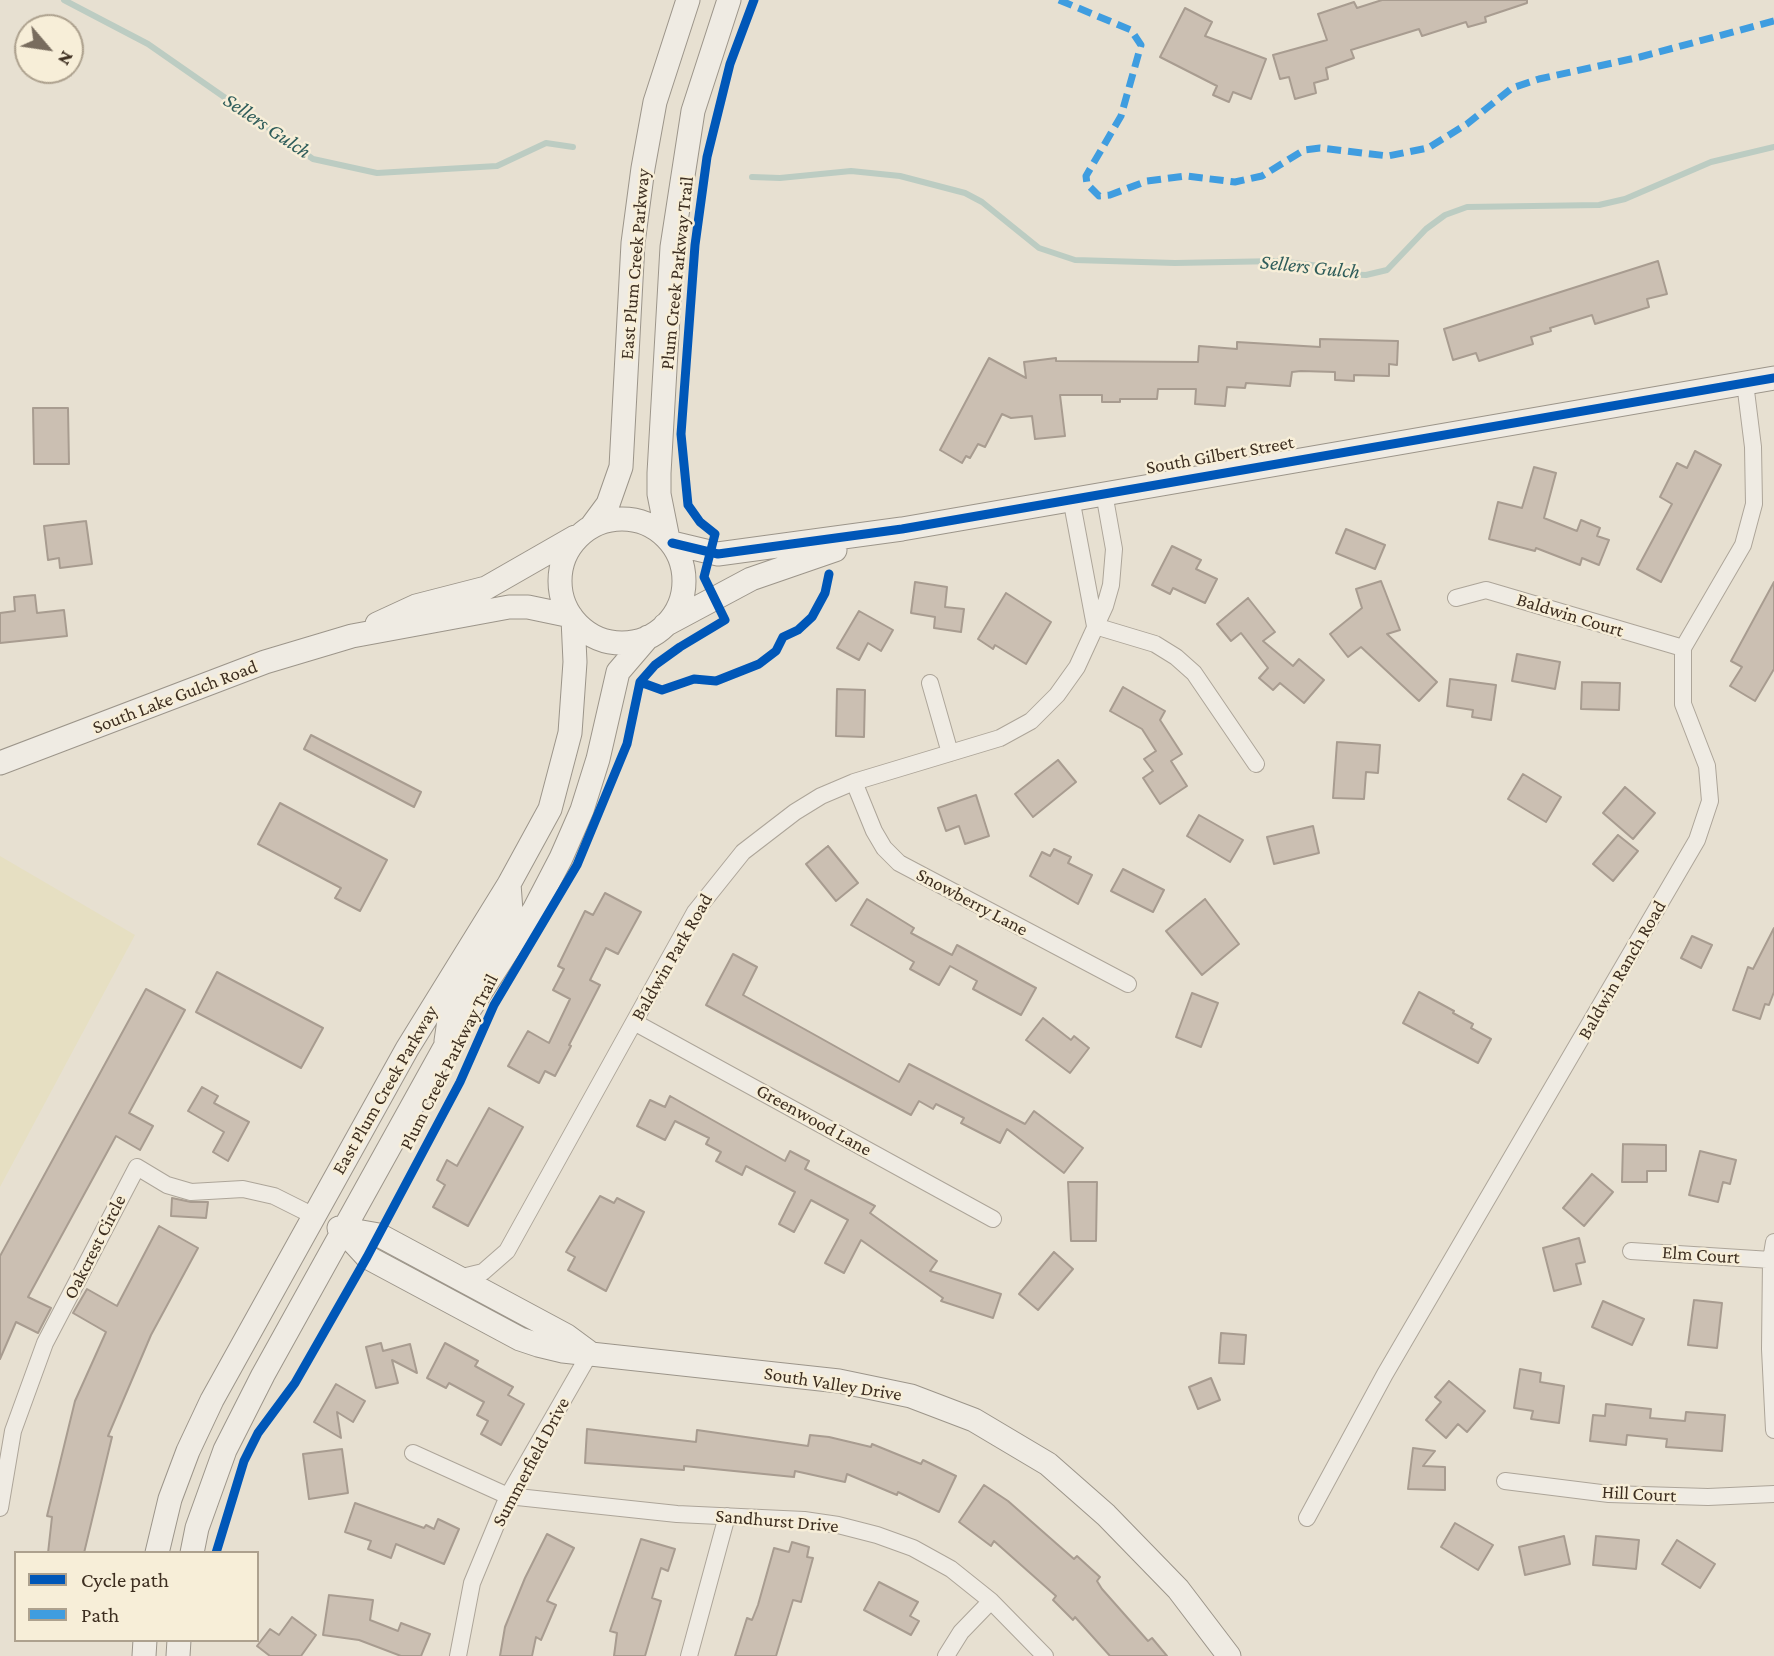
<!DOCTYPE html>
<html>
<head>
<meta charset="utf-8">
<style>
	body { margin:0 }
	#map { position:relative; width:1774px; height:1656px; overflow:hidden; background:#e7e0d1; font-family:"Crimson Pro",serif }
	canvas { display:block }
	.legend { position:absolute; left:14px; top:1551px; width:245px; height:91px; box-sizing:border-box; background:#f7eed8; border:2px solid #ada18e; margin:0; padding:9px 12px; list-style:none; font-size:21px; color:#3d2e20 }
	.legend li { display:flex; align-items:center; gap:14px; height:35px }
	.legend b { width:35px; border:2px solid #ada18e }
	.north { position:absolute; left:14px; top:14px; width:70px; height:70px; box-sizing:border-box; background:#f7eed8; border:2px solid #ada18e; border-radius:50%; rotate:119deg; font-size:19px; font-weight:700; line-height:28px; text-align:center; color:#3d2e20 }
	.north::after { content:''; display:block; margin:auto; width:24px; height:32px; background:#786c5e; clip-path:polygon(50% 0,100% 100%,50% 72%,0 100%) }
</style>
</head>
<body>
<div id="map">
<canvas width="1774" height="1656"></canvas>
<ul class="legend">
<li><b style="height:9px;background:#0057b8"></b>Cycle path</li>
<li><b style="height:9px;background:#3f9de0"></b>Path</li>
</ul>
<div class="north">N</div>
</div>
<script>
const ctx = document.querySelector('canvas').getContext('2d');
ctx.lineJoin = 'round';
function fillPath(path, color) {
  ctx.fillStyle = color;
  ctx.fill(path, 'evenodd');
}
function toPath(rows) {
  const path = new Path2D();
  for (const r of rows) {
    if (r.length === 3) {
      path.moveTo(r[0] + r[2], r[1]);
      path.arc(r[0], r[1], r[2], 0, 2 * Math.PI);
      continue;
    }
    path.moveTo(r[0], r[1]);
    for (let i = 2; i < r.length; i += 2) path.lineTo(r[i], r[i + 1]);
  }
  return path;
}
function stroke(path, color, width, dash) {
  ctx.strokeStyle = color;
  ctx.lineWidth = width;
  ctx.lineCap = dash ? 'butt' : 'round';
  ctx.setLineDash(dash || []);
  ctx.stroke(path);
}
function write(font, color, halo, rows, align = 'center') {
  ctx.font = font + ' "Crimson Pro",serif';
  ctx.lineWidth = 5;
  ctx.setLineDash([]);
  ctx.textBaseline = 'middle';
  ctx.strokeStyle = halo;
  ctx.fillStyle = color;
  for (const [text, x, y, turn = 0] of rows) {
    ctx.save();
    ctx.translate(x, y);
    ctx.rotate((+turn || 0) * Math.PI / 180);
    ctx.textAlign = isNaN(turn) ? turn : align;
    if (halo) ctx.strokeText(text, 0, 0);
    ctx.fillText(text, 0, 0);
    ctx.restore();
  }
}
const farmland = toPath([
	[0,856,135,935,0,1187]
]);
const stream = toPath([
	[64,0,148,44,313,159,377,173,497,166,546,143,573,147],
	[752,177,780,178,851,171,900,176,965,193,982,202,1039,248,1075,260,1175,263,1278,261,1320,266,1340,274,1366,275,1387,270,1426,229,1445,215,1467,207,1599,205,1625,199,1711,162,1774,147]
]);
const building = toPath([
	[1382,0,1527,0,1527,3,1485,17,1486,22,1468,27,1466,22,1422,36,1419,29,1351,50,1354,58,1326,68,1328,79,1314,83,1316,93,1295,99,1289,77,1280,79,1273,55,1327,40,1318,14,1354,2,1357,8,1382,0],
	[1185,8,1212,22,1205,36,1266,59,1251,99,1233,92,1229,102,1213,95,1217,86,1160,57,1185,8],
	[1658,261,1667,294,1647,299,1649,307,1595,324,1592,315,1550,328,1551,331,1531,337,1533,344,1479,361,1476,353,1453,360,1444,329,1658,261],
	[1320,339,1398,341,1397,365,1389,364,1389,376,1354,375,1354,381,1335,380,1335,372,1301,371,1292,372,1290,386,1246,383,1245,388,1227,387,1225,406,1195,404,1196,389,1158,389,1157,399,1120,399,1120,402,1102,402,1102,395,1060,395,1065,436,1035,439,1032,416,1011,418,1002,414,985,447,978,444,970,458,966,456,962,463,940,450,989,358,1026,378,1024,362,1056,358,1056,361,1198,362,1199,346,1237,349,1237,342,1320,347,1320,339],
	[33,408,68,408,69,464,34,464,33,408],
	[1695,451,1721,465,1661,582,1637,569,1672,504,1660,497,1677,463,1687,468,1695,451],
	[1534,467,1556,473,1544,518,1577,531,1581,520,1600,528,1597,536,1609,540,1599,565,1582,558,1580,565,1536,548,1535,551,1489,539,1498,502,1522,508,1534,467],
	[86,521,92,564,60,568,59,558,48,560,44,526,86,521],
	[1346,529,1385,545,1375,569,1336,553,1346,529],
	[1172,546,1201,560,1196,569,1217,579,1205,603,1173,588,1170,594,1152,585,1172,546],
	[1381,581,1400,630,1387,634,1437,682,1419,701,1361,647,1348,657,1330,634,1362,608,1356,589,1381,581],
	[915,582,947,587,945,607,964,609,961,632,934,628,935,617,911,613,915,582],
	[1774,582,1774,669,1755,701,1730,686,1742,667,1731,661,1774,582],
	[1006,593,1051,622,1026,664,995,645,993,649,978,639,1006,593],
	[35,595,37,613,64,610,67,636,0,643,0,613,15,611,14,597,35,595],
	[1248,598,1275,632,1263,641,1293,666,1299,659,1324,680,1304,703,1280,683,1273,690,1259,678,1268,668,1241,633,1231,641,1217,624,1248,598],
	[859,611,893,630,881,651,868,643,859,660,837,648,859,611],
	[1517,654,1560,662,1555,689,1512,681,1517,654],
	[1450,679,1496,685,1491,720,1472,717,1473,710,1447,706,1450,679],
	[1582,682,1620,683,1619,710,1581,709,1582,682],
	[1123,687,1165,711,1160,720,1182,754,1171,761,1187,786,1160,804,1143,778,1153,771,1144,759,1156,751,1142,729,1110,711,1123,687],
	[837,689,865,690,864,737,836,736,837,689],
	[311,735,421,792,414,807,304,749,311,735],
	[1337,742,1380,745,1378,773,1366,772,1364,799,1333,798,1337,742],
	[1058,760,1076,782,1033,817,1015,794,1058,760],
	[1523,774,1561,797,1546,822,1508,799,1523,774],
	[1625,787,1655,813,1633,839,1603,813,1625,787],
	[976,795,989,836,965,844,959,826,946,831,938,808,976,795],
	[280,803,387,860,360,911,335,898,341,888,258,844,280,803],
	[1199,815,1243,840,1230,862,1187,836,1199,815],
	[1313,826,1319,853,1274,864,1267,837,1313,826],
	[1618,835,1638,851,1613,881,1593,864,1618,835],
	[828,846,858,883,836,901,806,864,828,846],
	[1054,849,1071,857,1068,863,1092,875,1078,904,1030,876,1042,852,1050,856,1054,849],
	[1123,869,1164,890,1153,912,1111,891,1123,869],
	[605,893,641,912,618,954,606,948,590,980,600,985,569,1045,571,1046,555,1076,545,1071,539,1083,508,1066,528,1031,549,1043,570,999,553,990,564,969,558,966,585,911,593,915,605,893],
	[867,899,914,928,911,933,952,955,957,945,1036,988,1021,1015,973,989,977,981,950,966,939,985,910,969,914,962,851,925,867,899],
	[1205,899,1239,944,1202,975,1166,931,1205,899],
	[1774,928,1774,992,1769,1005,1765,1004,1760,1019,1733,1010,1748,967,1753,969,1774,928],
	[1692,936,1712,945,1701,968,1681,958,1692,936],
	[733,954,757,967,743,995,815,1035,899,1082,909,1064,1025,1124,1034,1111,1083,1148,1064,1173,1007,1129,1000,1143,961,1123,964,1118,936,1104,933,1109,919,1101,911,1115,706,1005,733,954],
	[217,972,323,1028,301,1068,196,1012,217,972],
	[146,989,185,1010,129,1113,153,1126,140,1150,116,1136,28,1297,51,1308,38,1333,16,1322,0,1359,0,1256,146,989],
	[1419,992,1454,1011,1453,1013,1473,1024,1471,1028,1491,1039,1478,1063,1403,1023,1419,992],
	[1192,993,1218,1003,1201,1047,1176,1037,1192,993],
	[1043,1018,1071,1040,1074,1036,1089,1048,1070,1073,1026,1040,1043,1018],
	[202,1087,218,1096,214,1103,249,1122,228,1161,213,1152,224,1132,188,1111,202,1087],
	[670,1096,785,1161,790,1151,809,1161,805,1169,875,1206,870,1213,937,1261,930,1271,1001,1294,993,1318,941,1301,943,1298,861,1240,844,1273,825,1263,848,1220,811,1200,794,1232,779,1224,795,1192,746,1166,742,1175,716,1161,721,1152,706,1144,709,1138,675,1121,665,1140,637,1126,650,1100,665,1107,670,1096],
	[489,1108,523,1127,468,1226,433,1207,445,1185,437,1180,447,1160,457,1166,489,1108],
	[1623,1144,1666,1145,1666,1171,1647,1171,1647,1182,1622,1182,1623,1144],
	[1700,1151,1736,1160,1730,1184,1723,1182,1718,1202,1689,1195,1700,1151],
	[1592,1174,1613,1192,1584,1226,1563,1208,1592,1174],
	[1068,1182,1097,1182,1096,1241,1071,1241,1068,1182],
	[600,1196,614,1203,617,1198,644,1212,606,1291,568,1270,575,1257,566,1252,600,1196],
	[172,1198,191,1202,208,1202,206,1218,171,1216,172,1198],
	[159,1226,198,1248,151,1335,108,1436,112,1437,84,1553,48,1553,52,1517,47,1516,75,1401,106,1332,73,1313,87,1289,117,1306,159,1226],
	[1579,1238,1585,1262,1576,1264,1581,1284,1554,1291,1543,1248,1579,1238],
	[1054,1252,1073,1269,1038,1310,1019,1294,1054,1252],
	[1694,1300,1722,1303,1717,1348,1688,1345,1694,1300],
	[1603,1301,1644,1319,1632,1345,1592,1327,1603,1301],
	[1221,1333,1246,1335,1244,1364,1219,1363,1221,1333],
	[381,1343,383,1351,410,1344,417,1373,392,1360,398,1383,376,1388,366,1347,381,1343],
	[445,1343,478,1361,475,1366,513,1387,508,1395,524,1404,501,1445,481,1434,488,1421,477,1415,484,1402,449,1383,446,1388,427,1378,445,1343],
	[1520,1369,1541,1373,1540,1382,1564,1386,1559,1423,1531,1419,1533,1411,1514,1408,1520,1369],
	[1211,1378,1220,1400,1198,1409,1189,1387,1211,1378],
	[1449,1381,1485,1411,1467,1432,1458,1424,1446,1438,1426,1420,1441,1402,1435,1397,1449,1381],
	[336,1384,365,1401,353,1422,337,1412,341,1438,314,1422,336,1384],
	[1606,1404,1651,1409,1650,1418,1685,1421,1686,1412,1725,1415,1722,1451,1666,1447,1667,1439,1627,1435,1626,1445,1590,1441,1593,1415,1605,1416,1606,1404],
	[587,1429,696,1442,697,1430,808,1446,810,1435,829,1437,871,1447,872,1444,921,1464,923,1460,956,1476,939,1512,898,1492,897,1495,847,1474,845,1482,795,1471,794,1477,684,1466,684,1470,585,1463,587,1429],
	[1413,1448,1435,1451,1423,1466,1445,1467,1445,1490,1408,1489,1413,1448],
	[342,1449,348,1493,309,1499,303,1454,342,1449],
	[984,1485,1008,1501,1074,1559,1077,1556,1100,1577,1097,1581,1102,1589,1148,1641,1152,1638,1167,1656,1110,1656,1075,1617,1073,1620,1053,1600,1056,1596,994,1541,991,1546,959,1522,984,1485],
	[355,1503,424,1528,426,1525,434,1529,438,1519,459,1529,444,1564,396,1544,391,1558,368,1549,371,1541,345,1532,355,1503],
	[1455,1523,1493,1545,1478,1570,1441,1547,1455,1523],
	[547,1534,574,1548,547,1601,556,1605,541,1640,536,1637,532,1656,500,1656,505,1627,525,1578,547,1534],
	[1564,1536,1570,1564,1525,1575,1519,1547,1564,1536],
	[1596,1536,1639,1540,1636,1569,1593,1565,1596,1536],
	[641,1539,675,1549,668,1571,661,1568,652,1598,661,1601,645,1656,614,1656,617,1633,610,1631,641,1539],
	[1677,1540,1715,1564,1700,1588,1662,1564,1677,1540],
	[792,1542,809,1547,807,1557,813,1558,801,1602,793,1600,776,1656,735,1656,747,1618,752,1620,758,1605,774,1548,789,1552,792,1542],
	[879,1582,918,1602,910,1616,919,1621,911,1635,864,1610,879,1582],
	[329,1595,373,1600,370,1620,398,1631,401,1623,430,1634,421,1656,401,1656,359,1640,323,1635,329,1595],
	[292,1617,316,1635,301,1656,270,1656,257,1646,270,1629,279,1635,292,1617]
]);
const street = toPath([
	[1071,498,1095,626],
	[1456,598,1486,590,1683,648],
	[1095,626,1155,644,1176,657,1194,673,1256,764],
	[930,683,950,753],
	[854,782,874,831,884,848,899,863,1128,984],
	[634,1022,993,1219],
	[1774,1242,1771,1260,1770,1349,1774,1430],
	[1631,1251,1771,1260],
	[458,1278,483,1272,507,1251,695,912,743,852,795,812,821,796,854,782,1000,738,1031,721,1057,695,1077,667,1105,606,1111,585,1114,549,1104,493],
	[413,1453,508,1496,677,1514,804,1520,838,1525,877,1535,913,1548,951,1569,991,1601,1045,1656],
	[1505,1481,1609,1494,1708,1497,1774,1494],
	[0,1508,13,1431,45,1343,137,1167,167,1185,191,1192,243,1189,274,1196,314,1216],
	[1307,1518,1385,1374,1697,840,1710,801,1707,766,1683,704,1683,648,1743,545,1754,504,1753,447,1745,383],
	[458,1656,472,1583,508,1496,590,1353],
	[689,1656,727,1516],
	[946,1656,961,1632,991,1601]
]);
const secondary = toPath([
	[622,581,62],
	[591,527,608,504,621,467,633,243,643,168,655,102,688,0],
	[668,539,659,494,659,473,672,247,693,111,729,0],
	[672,543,718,554,902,529,1774,378],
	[377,624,416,606,486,588,575,537],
	[665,625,751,579,835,550],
	[0,763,265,662,352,636,509,607,528,607,571,616],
	[446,1041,451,1007,511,911,509,884],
	[339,1228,379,1235,567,1336,590,1353],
	[343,1231,367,1257,520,1339,538,1345,563,1351,839,1381,911,1396,974,1420,1048,1464,1106,1515,1178,1589,1229,1656],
	[157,1553,170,1499,188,1451,212,1400,407,1049,509,884,550,809,570,733,575,662,573,619],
	[192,1553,197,1528,225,1450,263,1375,445,1047,534,910,561,858,582,810,598,759,618,672,648,637],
	[144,1656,145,1640],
	[178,1656,179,1640]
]);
const quiet = toPath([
	[1059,0,1131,30,1141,45,1121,116,1086,176,1087,184,1099,196,1110,195,1147,181,1186,176,1235,182,1262,176,1304,150,1320,148,1388,156,1428,148,1467,124,1512,88,1539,79,1640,57,1774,21]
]);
const cycleway = toPath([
	[672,543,718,554,902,529,1774,378],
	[640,682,662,690,694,679,716,681,759,664,776,651,783,637,798,630,812,617,825,593,829,574],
	[216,1553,244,1461,258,1433,295,1383,367,1257,460,1082,494,1005,577,865,627,744,640,682,655,665,680,647,725,620,704,577,715,534,700,522,688,505,681,434,695,245,707,157,730,64,754,0]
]);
const streetNames = [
	["East Plum Creek Parkway",635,264,-85],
	["Plum Creek Parkway Trail",677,273,-84],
	["South Gilbert Street",1220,455,-10],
	["Baldwin Court",1570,615,17],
	["South Lake Gulch Road",175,697,-21],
	["Snowberry Lane",972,902,28],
	["Baldwin Park Road",672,957,-60],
	["Baldwin Ranch Road",1622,970,-60],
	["Plum Creek Parkway Trail",449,1062,-63],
	["East Plum Creek Parkway",385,1090,-60],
	["Greenwood Lane",814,1120,29],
	["Oakcrest Circle",95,1247,-63],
	["Elm Court",1701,1255,4],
	["South Valley Drive",833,1384,9],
	["Summerfield Drive",531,1462,-62],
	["Hill Court",1639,1494,3],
	["Sandhurst Drive",777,1521,5]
];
const waterNames = [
	["Sellers Gulch",267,126,34],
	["Sellers Gulch",1310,267,6]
];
fillPath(farmland, '#e6dfc2');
stroke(stream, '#bcccc2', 6);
fillPath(building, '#cbbfb2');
stroke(building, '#a89c90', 2);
stroke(street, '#ada599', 18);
stroke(secondary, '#9c958a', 25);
stroke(street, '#efebe3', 16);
stroke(secondary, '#efebe3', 23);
stroke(quiet, '#3f9de0', 7, [14, 7]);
stroke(cycleway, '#0057b8', 9);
write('19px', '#3d2e20', '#f7eed8', streetNames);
write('italic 21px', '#2f5d5a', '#f7eed8', waterNames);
</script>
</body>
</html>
